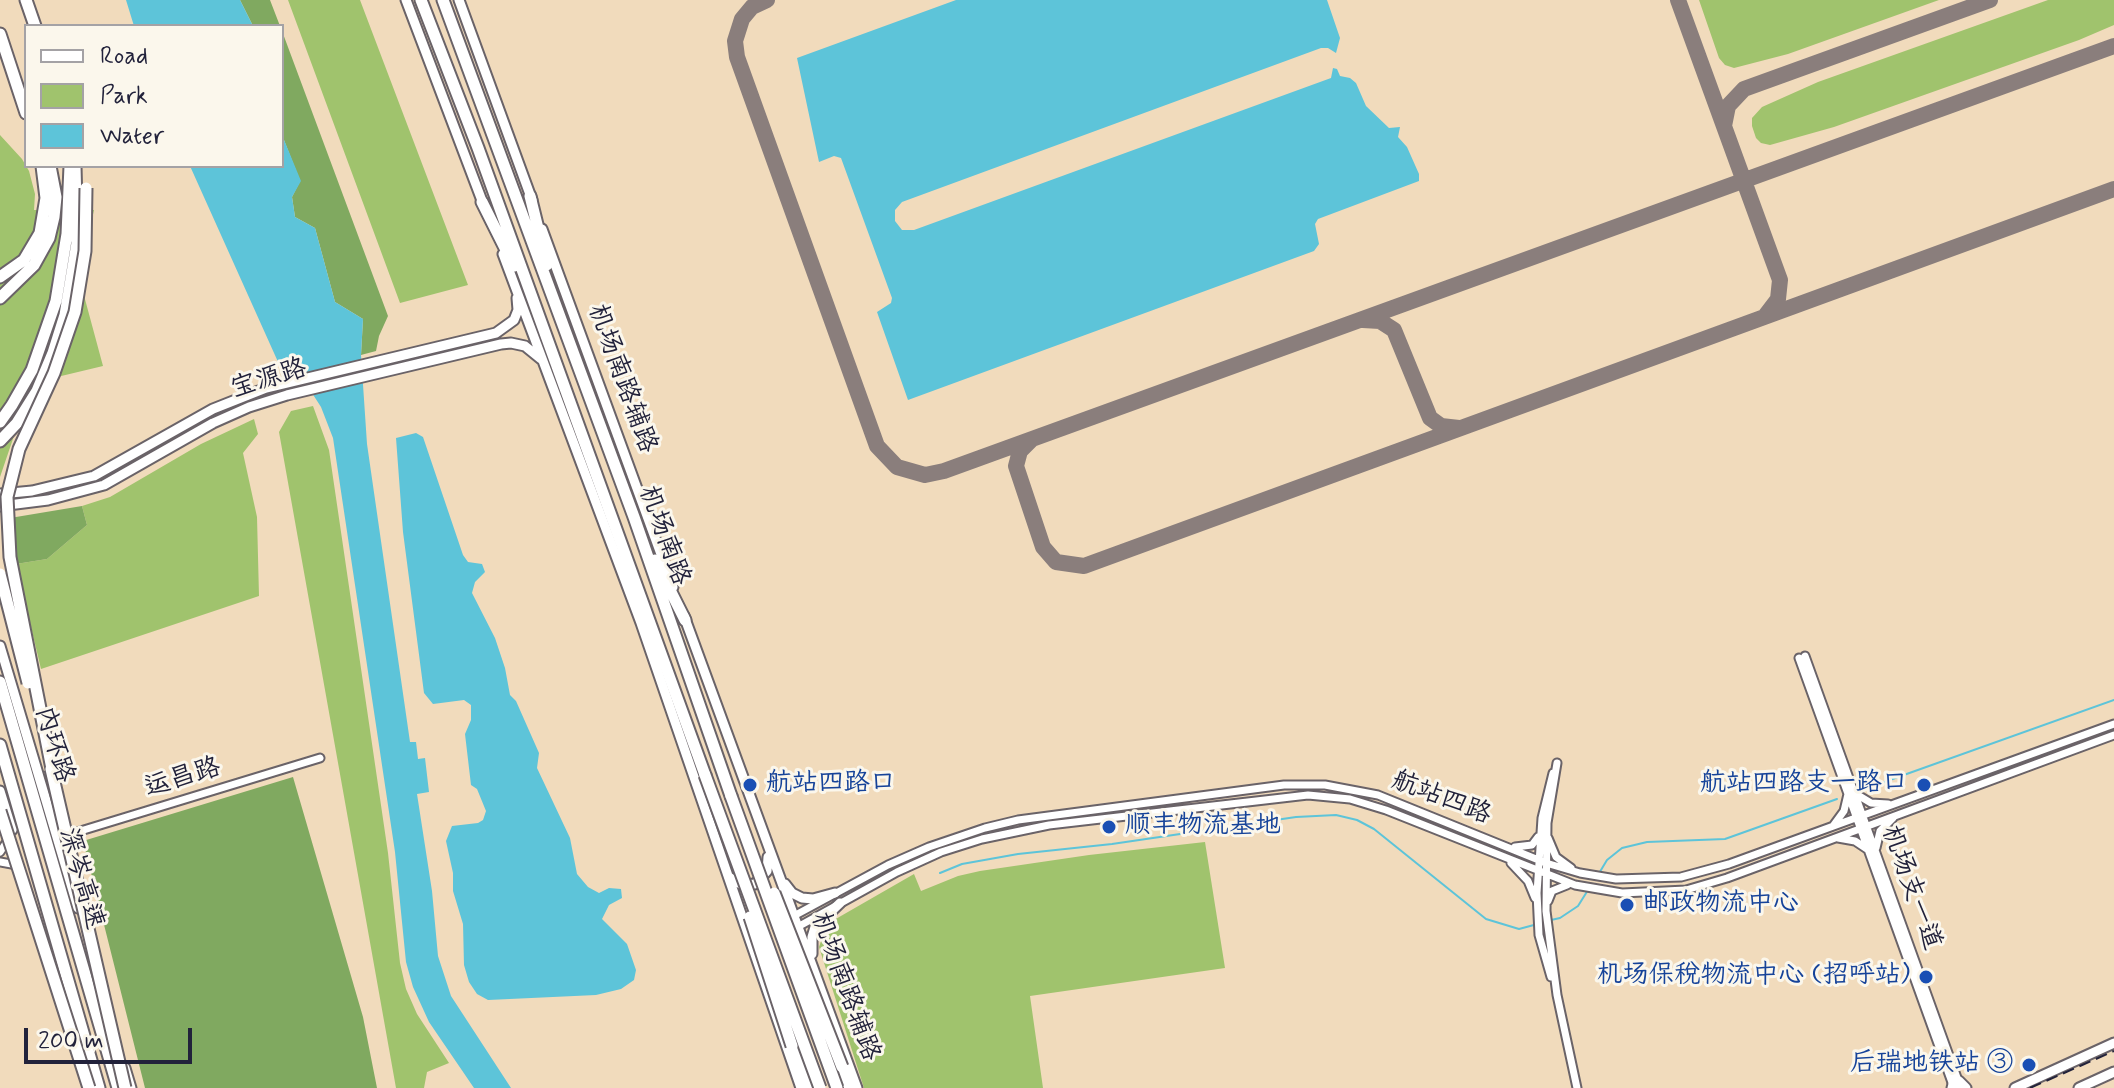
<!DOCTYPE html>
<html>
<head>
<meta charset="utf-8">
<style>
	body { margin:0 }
	#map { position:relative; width:2114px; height:1088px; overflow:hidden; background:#f1dbbc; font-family:Mynerve,sans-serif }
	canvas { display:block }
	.legend { position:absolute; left:24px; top:24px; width:260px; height:144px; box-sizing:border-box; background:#fbf7ec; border:2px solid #a4a2a5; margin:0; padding:10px 14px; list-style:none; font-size:24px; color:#22223b }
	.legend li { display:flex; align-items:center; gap:16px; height:40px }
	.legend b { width:40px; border:2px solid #a4a2a5 }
	.scale { position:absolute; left:24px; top:1028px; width:168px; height:36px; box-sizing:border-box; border:4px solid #22223b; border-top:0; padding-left:10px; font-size:24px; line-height:28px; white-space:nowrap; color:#22223b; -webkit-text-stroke:6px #fbf7ec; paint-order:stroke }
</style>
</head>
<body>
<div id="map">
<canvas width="2114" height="1088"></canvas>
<ul class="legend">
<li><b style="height:10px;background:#fff"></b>Road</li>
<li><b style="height:22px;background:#a0c36d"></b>Park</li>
<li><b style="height:22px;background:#5dc4d9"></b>Water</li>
</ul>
<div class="scale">200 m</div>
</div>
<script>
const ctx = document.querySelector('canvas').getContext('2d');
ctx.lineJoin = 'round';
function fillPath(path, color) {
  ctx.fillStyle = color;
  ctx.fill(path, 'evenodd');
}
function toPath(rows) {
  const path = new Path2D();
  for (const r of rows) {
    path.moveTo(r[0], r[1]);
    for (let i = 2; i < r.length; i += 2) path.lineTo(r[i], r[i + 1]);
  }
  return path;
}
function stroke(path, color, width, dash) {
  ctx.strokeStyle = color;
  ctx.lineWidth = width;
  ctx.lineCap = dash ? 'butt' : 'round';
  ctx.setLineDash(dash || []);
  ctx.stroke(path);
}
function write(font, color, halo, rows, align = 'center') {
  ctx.font = font + ' Mynerve,"LXGW WenKai TC",sans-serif';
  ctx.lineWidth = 6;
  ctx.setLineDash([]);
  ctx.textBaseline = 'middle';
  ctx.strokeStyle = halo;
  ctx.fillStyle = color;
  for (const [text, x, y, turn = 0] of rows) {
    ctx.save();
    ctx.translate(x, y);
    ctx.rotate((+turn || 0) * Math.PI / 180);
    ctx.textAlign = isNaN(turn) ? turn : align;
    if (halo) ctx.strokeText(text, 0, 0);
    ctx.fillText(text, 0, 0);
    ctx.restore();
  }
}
const green = toPath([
	[288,0,360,0,468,285,400,303],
	[1699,0,1939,0,1788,54,1734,68,1725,65,1719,58],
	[2048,0,2114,0,2114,25,2079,40,1834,127,1770,145,1761,143,1756,138,1752,126,1752,118,1762,107,1818,82],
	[0,135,22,159,29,171,35,194,34,210,94,210,79,277,103,366,32,383,0,477],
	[313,406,329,450,388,853,400,963,406,989,417,1014,449,1063,427,1072,424,1088,396,1088,279,432,291,411],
	[254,419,258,434,243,453,257,517,259,596,41,669,16,564,47,559,87,525,82,506,110,497,201,444],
	[1205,842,1225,968,1030,996,1043,1088,864,1088,819,947,827,924,914,874,921,891,958,876,980,871,1089,855]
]);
const forest = toPath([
	[240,0,270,0,280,26,253,26],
	[282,31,388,316,379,336,376,351,361,355,363,319,335,302,315,228,295,217,292,197,300,181,282,135],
	[82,506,87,525,47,559,16,564,10,518],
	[293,777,363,1017,377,1088,145,1088,83,841]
]);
const water = toPath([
	[126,0,240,0,253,26,134,26],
	[956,0,1327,0,1340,38,1336,53,1328,48,1321,48,902,202,895,210,895,221,902,230,914,230,1331,78,1333,68,1337,69,1340,76,1350,78,1356,83,1366,106,1389,128,1400,127,1398,137,1407,147,1419,174,1419,181,1318,219,1315,224,1319,244,1314,251,908,400,877,312,891,303,892,298,841,158,834,156,819,162,797,58],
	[282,135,301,181,292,197,295,217,315,228,335,302,363,319,361,355,367,444,410,742,416,742,418,759,425,758,429,792,417,794,432,891,438,956,451,996,511,1088,474,1088,429,1022,413,987,406,962,395,852,333,438,321,407,303,379,296,370,283,373,190,166,282,166],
	[416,433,423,437,463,555,468,562,482,564,485,572,475,582,472,593,495,638,505,668,510,695,516,701,539,753,537,768,570,838,577,874,588,887,599,893,609,888,621,889,622,898,609,905,602,919,627,944,636,970,634,980,621,989,596,995,488,1000,477,994,469,982,464,965,463,924,453,891,453,873,446,841,452,826,478,823,483,820,486,811,477,789,471,785,465,734,471,720,471,705,464,700,433,704,424,693,403,532,396,438]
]);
const stream = toPath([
	[1873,786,2114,700],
	[940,873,962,864,1018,854,1112,844,1296,817,1336,815,1357,820,1374,829,1486,919,1519,929,1545,922],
	[1598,875,1607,860,1622,848,1647,842,1725,839,1837,799],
	[1551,920,1560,918,1578,906,1588,890]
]);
const taxiway = toPath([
	[767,0,752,7,742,19,735,41,737,57,877,446,897,467,925,475,944,471,2114,46],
	[1678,0,1780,280,1778,299,1765,316],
	[1724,126,1728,106,1744,89,1990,0],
	[1363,320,1380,321,1394,330,1430,418,1441,426,1459,428],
	[1031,440,1020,451,1016,466,1043,547,1056,562,1084,566,2114,189]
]);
const minor = toPath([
	[1805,656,1960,1086],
	[1799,658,1954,1088],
	[1557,763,1547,823,1546,911,1557,995,1577,1088],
	[1856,794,1871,803,1888,804],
	[1833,826,1844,811,1848,794],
	[64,836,320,758],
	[1548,838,1556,857,1571,868],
	[1838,838,1855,841,1867,849],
	[1515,847,1532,845,1538,837],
	[1876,848,1880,831,1893,818],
	[0,852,8,840],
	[0,862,17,865],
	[1511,863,1528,881,1535,898],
	[1548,901,1552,891,1567,885],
	[790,918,888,865,929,847,985,828,1018,820,1284,785,1325,785,1378,795,1546,863,1580,873,1616,879,1681,877,1729,864,2114,724],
	[794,929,897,872,941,852,982,839,1049,825,1308,795,1350,799,1386,810,1575,885,1622,893,1686,890,1727,878,2114,735],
	[1551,977,1539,935,1537,893,1542,818,1553,773]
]);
const major = toPath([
	[406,0,484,206],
	[459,0,532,200],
	[542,229,673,587],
	[503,254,641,623,801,1088],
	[0,494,32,491,94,476,213,409,266,388,496,333,514,320,518,310,517,298],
	[0,506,48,500,104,485,213,423,249,407,287,395,501,344,511,343,525,346,541,359],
	[684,616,857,1088],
	[0,646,78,908],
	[0,791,12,830],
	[729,877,742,885,755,884,767,871,768,857],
	[785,884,792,893,802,898,813,899,835,893],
	[812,954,812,937,815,927,840,903],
	[125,1068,131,1088],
	[1959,1081,1966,1088],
	[1952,1088,1953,1084],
	[2015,1088,2114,1043],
	[2079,1088,2114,1072]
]);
const highway = toPath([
	[26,0,35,26],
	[421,0,478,148,705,775],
	[443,0,634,517,731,796],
	[0,34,26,113],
	[530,196,547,265],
	[482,202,514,266],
	[0,277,24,260,40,233,46,198,42,166],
	[0,298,34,265,49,238,54,217,56,197,50,166],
	[0,422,12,405,32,370,56,301,67,234,70,166],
	[0,441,17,423,37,391,53,353,65,315,77,243,75,166],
	[655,560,685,620],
	[0,682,118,1088],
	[0,745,99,1088],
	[792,1046,808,1088],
	[842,1067,850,1088]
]);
const rail = toPath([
	[2030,1088,2114,1051]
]);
const highwayBridge = toPath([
	[0,574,28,683],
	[51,769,125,1088],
	[53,774,10,557,7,497,19,449,54,373,75,312,85,251,86,188],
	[705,775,820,1088],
	[731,796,837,1088],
	[0,811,89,1088],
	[774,893,842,1067],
	[750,917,792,1046]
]);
const markers = [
	[750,785,8,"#1a4fb4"],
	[1924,785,8,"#1a4fb4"],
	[1109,827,8,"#1a4fb4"],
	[1627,905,8,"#1a4fb4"],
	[1926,977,8,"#1a4fb4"],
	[2029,1065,8,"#1a4fb4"]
];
const streetNames = [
	["机场南路辅路",621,379,70],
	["宝源路",269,380,-17],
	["机场南路",663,536,70],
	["内环路",53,745,73],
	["运昌路",183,779,-17],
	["航站四路",1441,799,21],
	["深岑高速",80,879,74],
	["机场支一道",1910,888,70],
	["机场南路辅路",844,987,70]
];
const transitNames = [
	["航站四路口",766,785],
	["航站四路支一路口",1908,785,"right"],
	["顺丰物流基地",1125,827],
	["邮政物流中心",1643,905],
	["机场保税物流中心 (招呼站)",1910,977,"right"],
	["后瑞地铁站 ③",2013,1065,"right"]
];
fillPath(green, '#a0c36d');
fillPath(forest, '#80a960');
fillPath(water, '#5dc4d9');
stroke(stream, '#5dc4d9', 2);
stroke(taxiway, '#8a7e7c', 16);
stroke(minor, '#6a6368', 11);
stroke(major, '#6a6368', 13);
stroke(highway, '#6a6368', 15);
stroke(minor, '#fff', 7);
stroke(major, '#fff', 9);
stroke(highway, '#fff', 11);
stroke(rail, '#22223b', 2, [12, 6]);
stroke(highwayBridge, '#6a6368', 15, []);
stroke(highwayBridge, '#fff', 11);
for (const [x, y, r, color] of markers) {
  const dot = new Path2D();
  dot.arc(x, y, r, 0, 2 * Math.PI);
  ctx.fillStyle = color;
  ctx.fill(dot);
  stroke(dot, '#fbf7ec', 3);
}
write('26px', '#22223b', '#fbf7ec', streetNames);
write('26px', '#164399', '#fbf7ec', transitNames, 'left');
</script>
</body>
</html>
